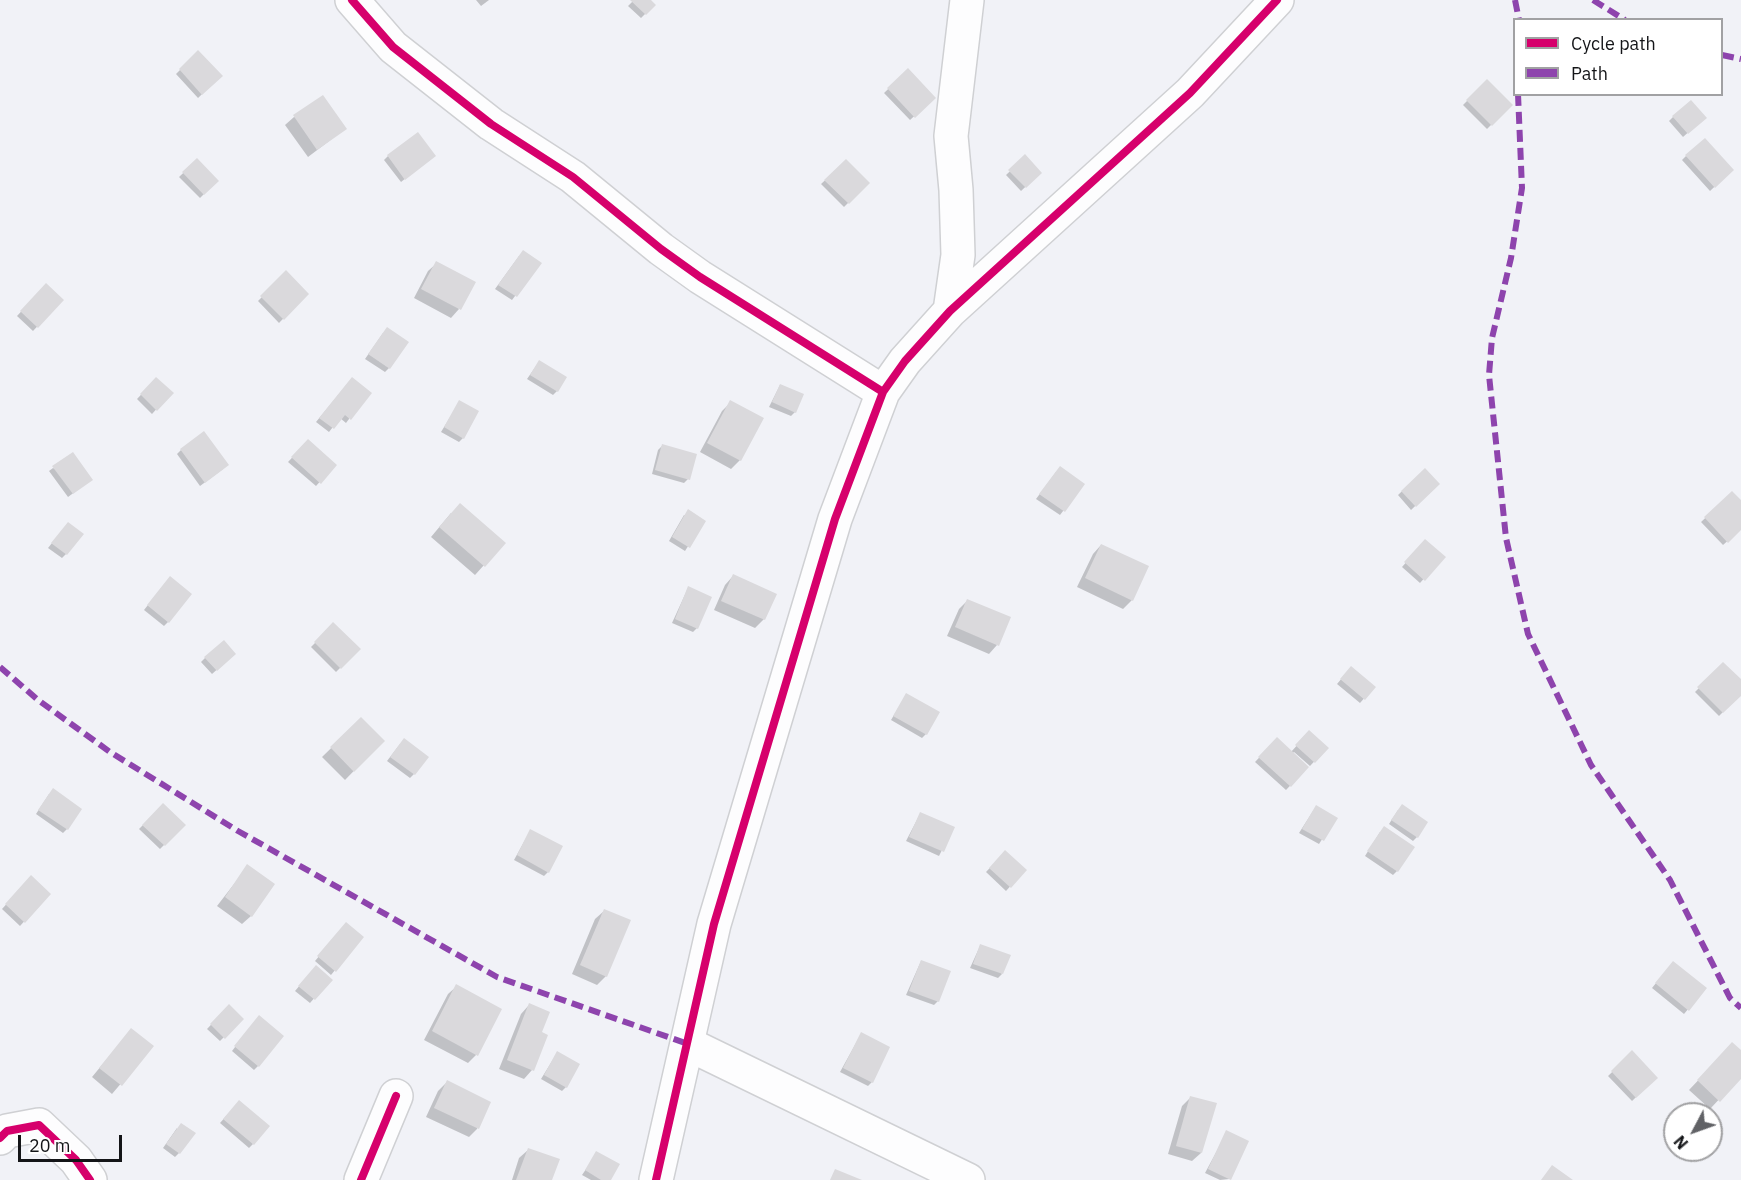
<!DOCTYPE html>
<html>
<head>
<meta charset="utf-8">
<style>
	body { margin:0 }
	#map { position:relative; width:1741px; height:1180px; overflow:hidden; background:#f1f2f7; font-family:"IBM Plex Sans",sans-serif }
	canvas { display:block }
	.legend { position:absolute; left:1513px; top:18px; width:210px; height:78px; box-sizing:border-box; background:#fff; border:2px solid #a1a1a3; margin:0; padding:8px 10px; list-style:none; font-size:18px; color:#141518 }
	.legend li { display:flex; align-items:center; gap:12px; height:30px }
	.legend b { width:30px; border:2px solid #a1a1a3 }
	.north { position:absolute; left:1663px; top:1102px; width:60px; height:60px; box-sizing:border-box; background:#fff; border:2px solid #a1a1a3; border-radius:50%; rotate:229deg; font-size:16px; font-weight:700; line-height:24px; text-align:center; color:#141518 }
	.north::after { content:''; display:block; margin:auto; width:21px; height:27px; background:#616266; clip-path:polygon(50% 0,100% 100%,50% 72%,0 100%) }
	.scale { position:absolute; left:18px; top:1135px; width:104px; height:27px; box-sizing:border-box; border:3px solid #141518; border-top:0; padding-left:8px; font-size:18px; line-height:21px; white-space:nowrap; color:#141518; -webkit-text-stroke:4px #fff; paint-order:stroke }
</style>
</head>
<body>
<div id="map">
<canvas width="1741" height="1180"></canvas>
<ul class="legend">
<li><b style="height:8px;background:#d6006c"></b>Cycle path</li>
<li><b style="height:8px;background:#8e44ad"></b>Path</li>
</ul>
<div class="north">N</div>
<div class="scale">20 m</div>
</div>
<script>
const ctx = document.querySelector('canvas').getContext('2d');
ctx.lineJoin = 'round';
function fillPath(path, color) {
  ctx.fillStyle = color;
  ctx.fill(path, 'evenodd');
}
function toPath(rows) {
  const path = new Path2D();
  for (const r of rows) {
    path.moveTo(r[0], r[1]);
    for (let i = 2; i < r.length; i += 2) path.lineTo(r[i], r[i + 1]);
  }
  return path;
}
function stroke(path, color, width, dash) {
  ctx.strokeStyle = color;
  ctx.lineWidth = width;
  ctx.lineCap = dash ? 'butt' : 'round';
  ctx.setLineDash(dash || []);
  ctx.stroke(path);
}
const shadow = toPath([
	[476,0,489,0,481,6],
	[634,0,649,0,654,5,641,18,628,6],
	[198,52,221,76,198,98,176,74],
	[908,70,934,98,910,120,884,93],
	[1487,81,1511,105,1487,129,1463,105],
	[294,117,345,129,308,157,285,125],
	[1673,117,1701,121,1683,137,1669,121],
	[388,156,430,159,401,182,384,160],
	[1686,156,1732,170,1710,191,1682,160],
	[1025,157,1040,173,1021,191,1006,175],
	[197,160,217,181,200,198,179,177],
	[846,161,868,183,844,207,821,184],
	[519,256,540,263,512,300,495,289],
	[437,263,459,309,451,318,414,298,428,271],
	[286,273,307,294,279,323,258,301],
	[46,285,62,300,33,331,17,316],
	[383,333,389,368,385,372,365,359],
	[536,366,557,391,553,395,527,379],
	[156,379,171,393,152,414,137,399],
	[348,383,349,419,346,423,340,418,329,432,316,422],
	[780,385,795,412,791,416,769,407],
	[460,401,463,438,459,442,441,432],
	[731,402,740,460,731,469,700,452,722,411],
	[308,441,335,465,316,486,288,462],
	[662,446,688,479,684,483,652,474,658,450],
	[181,450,223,469,200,486,177,454],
	[53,468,87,483,68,497,49,471],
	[1424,470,1438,484,1411,510,1398,495],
	[1056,472,1083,485,1060,515,1036,499],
	[1732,493,1741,503,1741,529,1723,545,1701,522],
	[451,513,504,543,475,575,431,537],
	[684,515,704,521,685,551,669,541],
	[64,528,66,554,62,558,48,548],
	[1425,541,1443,557,1420,583,1402,567],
	[1101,545,1132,600,1123,609,1077,587,1093,554],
	[733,576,775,595,764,619,755,628,714,610,725,585],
	[166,582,168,622,164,626,144,610],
	[688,588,697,628,693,632,672,623],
	[967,601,997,645,989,654,947,636,959,609],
	[333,625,359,649,336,672,311,647],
	[205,658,230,658,212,674,201,662],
	[1723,664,1741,682,1741,694,1719,716,1695,692],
	[1347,672,1374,687,1360,703,1337,684],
	[906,695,926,734,922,738,891,720],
	[361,719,383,741,345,780,322,757],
	[1309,732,1327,748,1310,766,1294,752,1292,754,1307,768,1286,790,1255,762,1277,739,1291,752],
	[400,744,414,774,410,778,387,761],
	[49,794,67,829,63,833,36,814],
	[163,805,184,825,160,849,139,829],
	[1398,810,1417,837,1413,841,1389,824],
	[1313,811,1336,818,1319,844,1299,833],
	[920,814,953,828,939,856,906,841],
	[530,831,548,872,544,876,514,860],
	[1380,832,1397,871,1393,875,1365,856],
	[1005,852,1025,870,1006,891,986,872],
	[248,866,251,916,242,924,217,906],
	[31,877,49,894,20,926,2,909],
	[604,911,606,976,597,985,572,974,595,919],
	[343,928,362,937,331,975,315,961],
	[980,946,1002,974,998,978,970,968],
	[921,961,938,1001,934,1005,906,995],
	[1669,967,1705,989,1684,1014,1652,988],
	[312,971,330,980,310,1003,295,991],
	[457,986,476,1055,468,1063,424,1040,448,994],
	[529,1005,540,1033,532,1070,524,1079,499,1069,521,1014],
	[229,1006,242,1019,220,1041,207,1029],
	[255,1021,258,1066,254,1070,232,1051],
	[131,1030,152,1047,112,1094,92,1077],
	[861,1034,872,1082,868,1086,840,1072],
	[1741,1052,1741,1076,1710,1109,1689,1090,1724,1053],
	[557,1053,566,1087,562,1091,541,1079],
	[1632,1053,1656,1078,1632,1101,1608,1076],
	[447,1082,489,1103,477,1129,469,1137,426,1117,438,1091],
	[1191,1097,1201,1153,1192,1161,1168,1154,1182,1106],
	[235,1106,253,1144,249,1148,220,1123],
	[177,1128,179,1153,175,1157,163,1148],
	[1227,1132,1229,1179,1220,1180,1205,1173],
	[528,1150,551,1180,512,1180,519,1158],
	[597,1153,609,1180,591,1180,582,1175]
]);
const building = toPath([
	[630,0,651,0,656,5,646,15],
	[198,50,223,76,202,95,179,69],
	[908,68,936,98,915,118,887,88],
	[1487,79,1513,105,1492,126,1466,100],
	[323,95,347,129,317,150,293,115],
	[1691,100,1707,118,1688,134,1672,116],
	[418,132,436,156,405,180,387,155],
	[1705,138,1734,170,1715,188,1685,155],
	[1025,154,1042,173,1026,188,1008,170],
	[197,158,219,181,204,195,182,172],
	[846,159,870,183,849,204,824,180],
	[523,250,542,263,517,297,498,285],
	[436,261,476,282,461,310,421,289],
	[286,270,309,294,284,320,260,296],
	[46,283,64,300,38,328,20,311],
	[387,327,409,342,390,369,368,354],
	[539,360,567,377,558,392,530,375],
	[156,377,174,393,157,411,140,394],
	[352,377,372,393,351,420,345,415,334,429,319,418],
	[780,384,804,394,796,413,772,402],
	[459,400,479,411,464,439,444,427],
	[730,400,764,418,741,461,707,443],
	[204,431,229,465,205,483,180,449],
	[308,439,337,465,321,484,291,457],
	[662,444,697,454,690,480,655,470],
	[73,452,93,480,73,494,52,466],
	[1060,466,1085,484,1065,512,1039,494],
	[1425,468,1440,484,1416,507,1401,491],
	[1732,491,1741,500,1741,530,1728,543,1704,517],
	[460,503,506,543,485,567,439,527],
	[688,509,706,521,690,548,672,537],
	[68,522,84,534,67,555,51,543],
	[1425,539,1446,557,1425,581,1404,562],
	[1101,544,1149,566,1133,601,1085,578],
	[733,574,777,594,765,620,721,601],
	[170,576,192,594,169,623,147,605],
	[688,586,712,597,698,629,675,619],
	[967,599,1011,617,999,646,955,627],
	[333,622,361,649,341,669,314,642],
	[224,640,236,654,217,671,204,657],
	[1723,662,1741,679,1741,696,1723,713,1697,687],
	[1351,666,1376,687,1365,700,1340,679],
	[906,693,940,712,927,735,893,716],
	[361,717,385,741,354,772,330,747],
	[1309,730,1329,748,1315,763,1295,745],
	[1277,737,1309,767,1291,787,1258,757],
	[404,738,429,757,415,775,390,757],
	[53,788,82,809,68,830,38,810],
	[163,803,186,825,165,846,142,825],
	[1402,804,1428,822,1418,838,1391,820],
	[1316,805,1338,818,1324,841,1302,829],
	[920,812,955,827,944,852,909,837],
	[1384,826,1415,847,1398,872,1367,851],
	[530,829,563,846,549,873,517,855],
	[1005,850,1027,870,1011,888,989,868],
	[247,864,275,884,252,917,225,897],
	[31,875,51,894,25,923,5,904],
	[604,909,631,920,607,977,580,965],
	[346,922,364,937,336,972,317,956],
	[980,944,1011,955,1003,974,973,964],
	[921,960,951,971,939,1002,909,991],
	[1673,961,1707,988,1689,1011,1655,983],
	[316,965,333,980,315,1000,298,986],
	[456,984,502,1009,478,1056,432,1031],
	[529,1003,550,1012,542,1032,548,1035,534,1071,507,1060],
	[229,1004,244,1019,225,1039,210,1024],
	[259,1015,284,1036,259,1067,234,1046],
	[131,1028,154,1046,122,1086,99,1068],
	[861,1032,890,1047,873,1083,843,1068],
	[1732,1042,1741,1050,1741,1079,1720,1102,1697,1080],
	[1632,1050,1658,1078,1636,1098,1611,1071],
	[557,1051,580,1064,567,1088,544,1075],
	[447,1080,491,1102,479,1129,434,1108],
	[1190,1096,1217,1103,1202,1153,1176,1146],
	[239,1100,270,1126,254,1145,223,1119],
	[181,1123,196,1133,180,1154,166,1144],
	[1226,1130,1249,1141,1231,1180,1208,1169],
	[528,1148,560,1159,552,1180,516,1180],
	[596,1151,620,1164,611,1180,601,1180,585,1170],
	[1552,1165,1573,1180,1541,1180],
	[835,1169,862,1180,830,1180]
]);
const minor = toPath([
	[352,0,393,47,491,124,573,177,661,249,700,277,883,392],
	[950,311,958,255,956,190,951,136,967,0],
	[688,1044,968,1180],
	[0,1138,7,1131,39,1125,76,1160,90,1180],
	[361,1180,396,1096],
	[656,1180,714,924,835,519,883,392,905,361,950,311,1190,93,1277,0]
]);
const quiet = toPath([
	[1515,0,1519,20],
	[1593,0,1625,20],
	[1722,55,1741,59],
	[1518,94,1522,188,1511,258,1492,338,1489,375,1506,538,1528,634,1591,765,1670,880,1730,998,1741,1008],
	[0,667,38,700,110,752,238,831,497,977,688,1044]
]);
const cycleway = toPath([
	[352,0,393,47,491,124,573,177,661,249,700,277,883,392],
	[0,1138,7,1131,39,1125,76,1160,90,1180],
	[361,1180,396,1096],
	[656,1180,714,924,835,519,883,392,905,361,950,311,1190,93,1277,0]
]);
fillPath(shadow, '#0003');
fillPath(building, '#dad9dc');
stroke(minor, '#cfd0d3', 36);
stroke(minor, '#fdfdfe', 33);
stroke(quiet, '#8e44ad', 6, [12, 6]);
stroke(cycleway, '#d6006c', 8);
</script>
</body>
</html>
